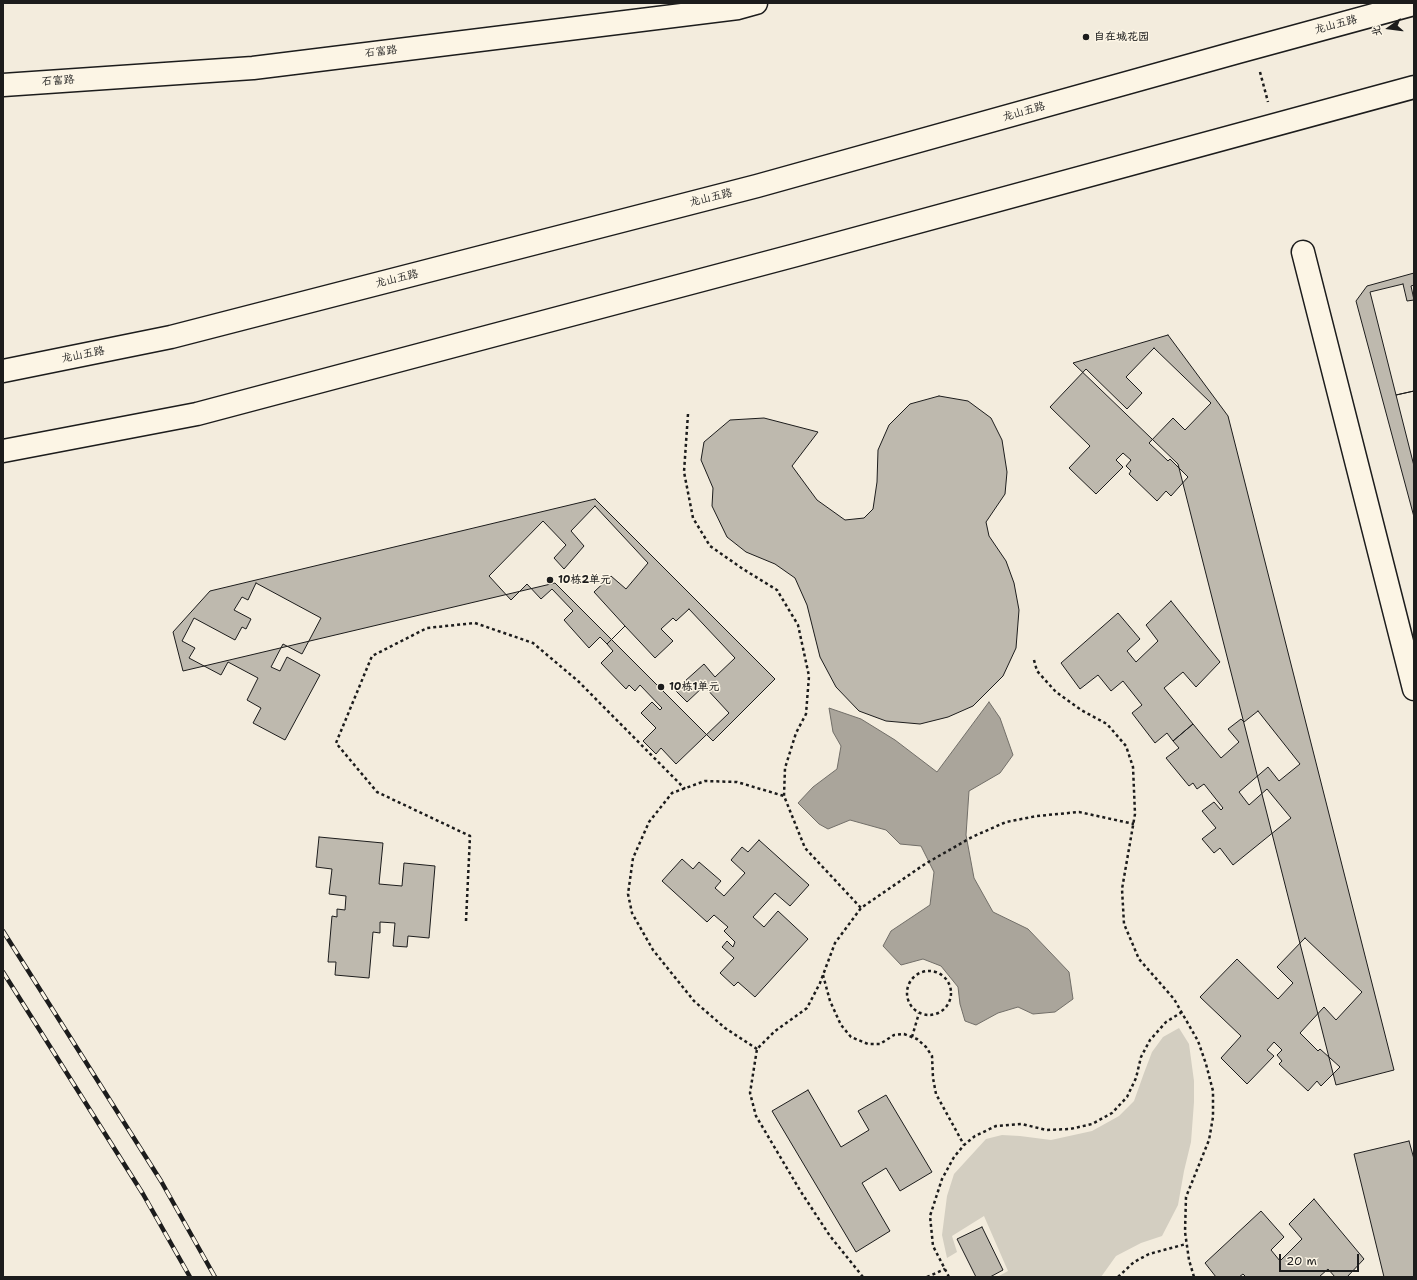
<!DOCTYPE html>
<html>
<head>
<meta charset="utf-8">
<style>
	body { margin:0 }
	#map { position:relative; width:1417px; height:1280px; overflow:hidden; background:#f3ecdd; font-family:"Shantell Sans","LXGW WenKai TC",sans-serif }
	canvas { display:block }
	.frame { position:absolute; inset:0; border:4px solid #1c1c1c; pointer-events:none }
	.north { position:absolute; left:1369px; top:8px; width:40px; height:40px; -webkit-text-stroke:3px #fcf5e5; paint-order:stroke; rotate:256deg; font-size:11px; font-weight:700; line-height:16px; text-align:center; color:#1c1c1c }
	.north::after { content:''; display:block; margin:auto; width:14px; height:18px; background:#1c1c1c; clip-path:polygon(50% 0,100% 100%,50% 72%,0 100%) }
	.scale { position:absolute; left:1279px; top:1254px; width:80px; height:18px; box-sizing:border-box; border:2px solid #1c1c1c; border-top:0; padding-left:5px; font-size:12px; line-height:14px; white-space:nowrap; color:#1c1c1c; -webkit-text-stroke:3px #fcf5e5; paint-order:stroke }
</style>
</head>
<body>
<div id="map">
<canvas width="1417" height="1280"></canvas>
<div class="frame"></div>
<div class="north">北</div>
<div class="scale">20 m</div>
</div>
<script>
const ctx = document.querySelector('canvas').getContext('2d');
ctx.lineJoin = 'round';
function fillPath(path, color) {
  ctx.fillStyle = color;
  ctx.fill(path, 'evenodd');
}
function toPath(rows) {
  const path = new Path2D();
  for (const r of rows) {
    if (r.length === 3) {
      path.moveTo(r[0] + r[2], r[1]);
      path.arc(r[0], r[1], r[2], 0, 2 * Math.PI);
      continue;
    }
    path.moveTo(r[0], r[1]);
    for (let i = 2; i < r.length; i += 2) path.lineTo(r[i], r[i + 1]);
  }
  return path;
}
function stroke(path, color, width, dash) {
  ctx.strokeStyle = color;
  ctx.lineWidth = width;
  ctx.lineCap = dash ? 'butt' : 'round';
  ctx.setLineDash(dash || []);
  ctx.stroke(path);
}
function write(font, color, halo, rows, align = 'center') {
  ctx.font = font + ' "Shantell Sans","LXGW WenKai TC",sans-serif';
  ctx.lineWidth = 3;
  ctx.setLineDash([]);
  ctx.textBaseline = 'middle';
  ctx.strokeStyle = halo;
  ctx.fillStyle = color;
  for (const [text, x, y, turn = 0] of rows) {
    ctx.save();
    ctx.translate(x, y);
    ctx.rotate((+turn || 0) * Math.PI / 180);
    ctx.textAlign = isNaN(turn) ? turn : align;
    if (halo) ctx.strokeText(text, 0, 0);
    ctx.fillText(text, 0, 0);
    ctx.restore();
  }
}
const green = toPath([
	[1179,1028,1189,1044,1194,1081,1194,1102,1191,1142,1184,1171,1178,1205,1162,1236,1141,1243,1116,1256,1101,1277,997,1277,1008,1271,984,1216,952,1236,957,1252,947,1258,942,1235,947,1196,954,1174,986,1139,1002,1135,1020,1136,1051,1140,1092,1131,1119,1116,1134,1101,1144,1073,1152,1052,1163,1037]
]);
const water = toPath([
	[989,702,1000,718,1013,755,1000,773,969,791,966,835,974,878,993,912,1028,929,1069,972,1073,999,1055,1012,1033,1014,1018,1007,998,1013,976,1025,965,1021,960,1004,958,987,941,966,923,959,901,965,883,946,891,931,930,905,934,872,921,846,900,844,886,830,850,820,828,829,819,824,798,803,813,787,837,769,841,746,833,732,829,708,861,719,895,740,937,772,989,702]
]);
const building = toPath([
	[1414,273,1414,517,1356,301,1367,286,1414,273],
	[1403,284,1407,301,1414,300,1411,286,1414,285,1414,391,1396,395,1370,292,1403,284],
	[1168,335,1228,416,1394,1070,1336,1085,1178,464,1073,363,1168,335],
	[1154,348,1211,403,1185,430,1173,418,1149,443,1168,461,1170,459,1188,477,1171,496,1166,491,1157,501,1129,474,1131,471,1126,466,1131,460,1123,453,1116,460,1123,467,1096,494,1069,468,1090,446,1050,407,1086,369,1127,409,1142,393,1126,377,1154,348],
	[1414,391,1414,466,1396,395,1414,391],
	[939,396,968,401,991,418,1002,440,1007,472,1005,494,986,522,989,536,1006,561,1014,583,1019,610,1016,648,1003,676,973,706,948,717,920,724,886,721,859,711,836,687,820,657,807,605,795,578,775,564,746,552,727,537,712,506,713,488,701,460,704,442,730,420,764,418,818,432,792,466,817,500,845,520,864,518,873,509,877,482,878,450,889,425,910,404,939,396],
	[595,499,775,679,713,741,555,583,183,671,173,632,210,591,595,499],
	[595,506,648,563,626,589,611,576,594,592,625,626,607,644,600,637,589,648,564,620,573,611,552,589,541,599,527,584,511,600,489,576,543,521,566,545,554,558,564,569,584,546,571,531,595,506],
	[256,583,321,618,302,654,283,644,271,667,280,671,287,657,320,675,285,740,253,723,261,708,247,700,258,678,228,662,221,675,189,658,195,648,182,641,194,618,235,640,242,627,246,629,251,619,234,610,242,597,248,600,256,583],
	[1171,601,1220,662,1196,687,1183,672,1164,688,1193,724,1173,741,1167,733,1155,743,1132,713,1142,705,1123,681,1111,691,1098,675,1080,689,1061,663,1118,613,1140,639,1127,651,1136,662,1158,641,1146,625,1171,601],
	[689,609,735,658,715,677,704,664,675,690,687,702,704,686,729,713,676,764,661,748,656,754,643,741,656,728,641,713,652,702,660,710,662,708,640,685,635,691,629,685,626,689,601,663,613,651,607,644,625,626,655,658,673,641,661,629,673,618,676,621,689,609],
	[1258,711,1300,764,1279,781,1268,767,1239,792,1249,805,1267,789,1291,818,1233,865,1220,848,1214,853,1202,839,1216,828,1202,811,1214,802,1221,810,1223,808,1204,784,1197,789,1193,783,1189,786,1166,758,1179,748,1173,741,1193,724,1221,758,1239,742,1228,729,1241,719,1244,722,1258,711],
	[319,837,383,843,379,884,402,886,404,863,435,866,429,938,408,936,407,947,393,946,395,923,380,922,380,933,373,932,369,978,335,975,336,962,328,962,332,916,337,917,337,909,345,910,346,896,329,894,332,869,316,867,319,837],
	[759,840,809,885,790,906,775,893,753,917,764,927,778,911,808,939,755,997,738,982,734,986,720,973,734,958,722,947,727,941,733,947,735,942,724,931,728,927,714,915,707,922,662,881,682,859,693,869,699,862,721,881,715,888,724,896,745,873,731,860,742,847,748,852,759,840],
	[1305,938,1362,992,1336,1020,1324,1007,1300,1033,1318,1051,1320,1049,1340,1067,1321,1086,1317,1081,1308,1091,1279,1064,1282,1061,1277,1055,1282,1050,1274,1042,1267,1050,1274,1056,1247,1084,1221,1058,1241,1036,1200,997,1237,959,1278,999,1293,983,1277,967,1305,938],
	[808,1090,841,1147,869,1130,858,1111,886,1095,932,1172,900,1191,886,1168,862,1183,890,1231,856,1252,772,1111,808,1090],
	[1409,1141,1414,1159,1414,1277,1384,1277,1354,1154,1409,1141],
	[1314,1199,1364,1259,1347,1277,1335,1277,1328,1269,1319,1277,1246,1277,1243,1274,1239,1277,1216,1277,1205,1263,1261,1211,1284,1237,1271,1250,1280,1261,1302,1239,1289,1224,1314,1199],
	[982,1227,1003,1270,990,1277,976,1277,957,1239,982,1227]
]);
const path = toPath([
	[1260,72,1268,102],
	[688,414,684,472,693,518,710,546,743,569,777,590,798,625,809,676,806,714,796,733,785,768,784,796,805,848,861,908],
	[1034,660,1037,671,1056,692,1081,710,1107,724,1126,746,1133,767,1135,814,1122,889,1124,924,1139,959,1174,999,1198,1041,1206,1064,1213,1091,1213,1117,1209,1140,1186,1197,1185,1232,1189,1260,1194,1277],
	[466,921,470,836,377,792,336,743,372,656,427,628,475,623,533,643,578,681,685,789],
	[929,993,22],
	[823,975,830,1001,841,1025,851,1037,868,1044,880,1044,894,1035,904,1034,917,1039,926,1047,932,1056,933,1078,936,1094,964,1145],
	[912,1037,919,1013],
	[757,1049,725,1028,694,1001,653,950,632,913,628,894,633,858,649,822,672,793,705,781,737,782,784,796],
	[863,1277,830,1236,801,1192,756,1116,750,1093,757,1049,775,1031,807,1008,820,983,835,943,861,908,925,864,972,837,1006,822,1037,816,1079,812,1134,824],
	[927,1277,945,1269],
	[949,1277,933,1246,930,1216,942,1179,954,1157,964,1145,975,1136,996,1126,1022,1124,1046,1130,1070,1129,1092,1124,1112,1113,1127,1097,1136,1078,1141,1057,1150,1040,1166,1022,1182,1012],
	[1118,1277,1134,1262,1149,1254,1186,1244]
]);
const minor = toPath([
	[3,85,253,68,738,8,756,3],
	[1303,252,1414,689],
	[3,371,171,337,757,186,1238,52,1414,4],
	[3,451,197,414,796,255,1414,87]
]);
const rail = toPath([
	[3,931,161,1181,215,1277],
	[3,972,143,1194,190,1277]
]);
const markers = [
	[1086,37,4,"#1c1c1c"],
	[550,580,4,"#1c1c1c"],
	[661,687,4,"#1c1c1c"]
];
const streetNames = [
	["龙山五路",1336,25,-15],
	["石富路",381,52,-7],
	["石富路",58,81,-4],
	["龙山五路",1024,112,-16],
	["龙山五路",711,198,-14],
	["龙山五路",397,279,-14],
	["龙山五路",83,355,-11]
];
const poiNames = [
	["自在城花园",1094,37],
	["10栋2单元",558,580],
	["10栋1单元",669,687]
];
fillPath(green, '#d3cec1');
fillPath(water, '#aaa59b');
stroke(water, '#716e68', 1);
fillPath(building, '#beb9ae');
stroke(building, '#1c1c1c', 1);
stroke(minor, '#1c1c1c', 25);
stroke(path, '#1c1c1c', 2.5, [3, 3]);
stroke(minor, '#fcf5e5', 22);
stroke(rail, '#1c1c1c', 4.5);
stroke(rail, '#fcf5e5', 3, [9]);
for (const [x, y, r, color] of markers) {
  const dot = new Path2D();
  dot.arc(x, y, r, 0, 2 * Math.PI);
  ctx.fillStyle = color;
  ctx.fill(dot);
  stroke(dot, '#fcf5e5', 1.5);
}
write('11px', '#1c1c1c', '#fcf5e5', streetNames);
write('bold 11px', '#1c1c1c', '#fcf5e5', poiNames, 'left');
</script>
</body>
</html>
